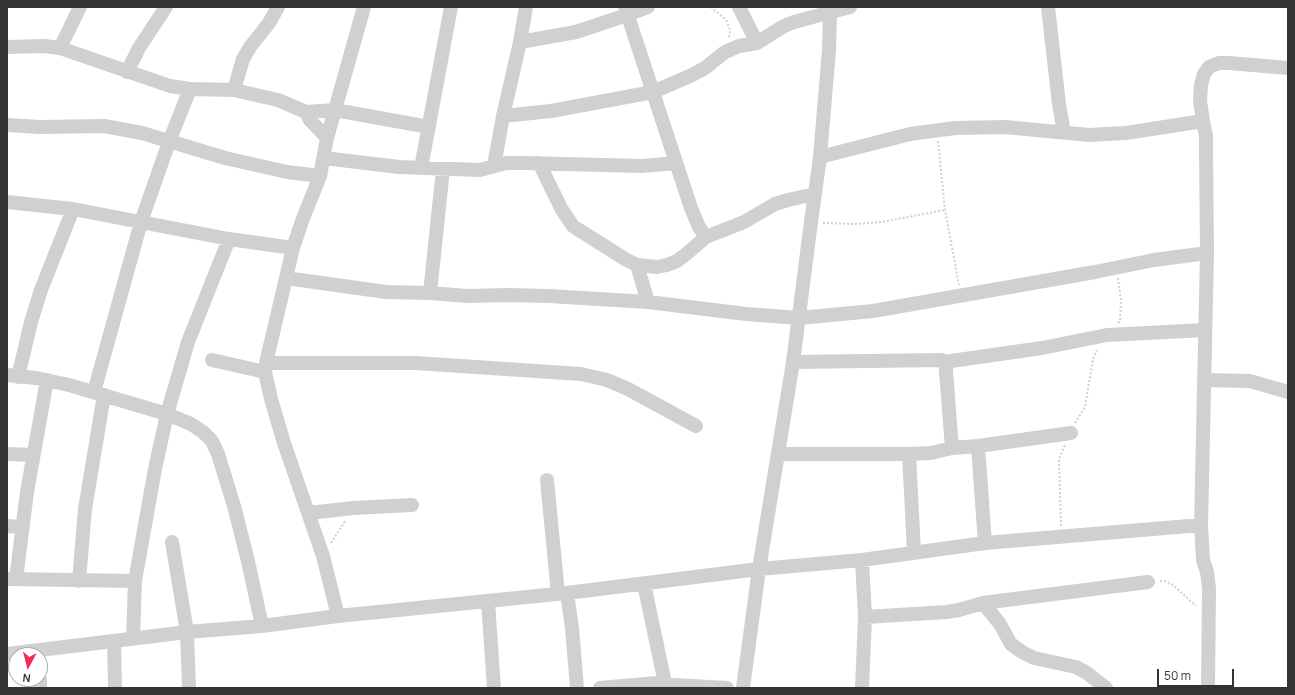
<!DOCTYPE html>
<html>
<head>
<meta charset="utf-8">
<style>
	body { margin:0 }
	#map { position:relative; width:1295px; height:695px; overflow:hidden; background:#fff; font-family:Manrope,sans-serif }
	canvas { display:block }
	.frame { position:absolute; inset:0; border:8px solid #333; pointer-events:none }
	.north { position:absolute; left:8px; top:647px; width:40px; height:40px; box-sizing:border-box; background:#fff; border:1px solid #adadad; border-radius:50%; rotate:187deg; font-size:11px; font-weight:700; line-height:16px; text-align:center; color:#333 }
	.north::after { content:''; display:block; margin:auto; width:14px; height:18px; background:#f62957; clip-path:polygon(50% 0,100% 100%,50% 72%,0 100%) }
	.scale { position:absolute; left:1157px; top:669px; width:77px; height:18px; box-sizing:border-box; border:2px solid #333; border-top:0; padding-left:5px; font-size:12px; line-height:14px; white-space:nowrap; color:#333; -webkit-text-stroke:3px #fff; paint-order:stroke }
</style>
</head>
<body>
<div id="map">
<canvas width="1295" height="695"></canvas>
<div class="frame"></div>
<div class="north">N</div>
<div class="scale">50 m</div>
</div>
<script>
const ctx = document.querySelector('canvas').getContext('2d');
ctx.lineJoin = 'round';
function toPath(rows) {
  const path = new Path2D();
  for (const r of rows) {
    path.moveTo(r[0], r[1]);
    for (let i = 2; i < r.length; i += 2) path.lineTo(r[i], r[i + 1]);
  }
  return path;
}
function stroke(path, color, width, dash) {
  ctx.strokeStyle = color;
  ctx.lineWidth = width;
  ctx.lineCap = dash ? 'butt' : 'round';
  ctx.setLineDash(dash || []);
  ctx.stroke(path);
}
const path = toPath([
	[711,7,726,20,730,30,729,38],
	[938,141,945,210,959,285],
	[823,223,856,224,882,222,945,210],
	[1118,323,1120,321,1121,301,1118,278],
	[1075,423,1085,407,1093,359,1097,350],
	[1061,526,1059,459,1065,445],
	[331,543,345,521],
	[1160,581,1165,581,1173,585,1196,606]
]);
const minor = toPath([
	[625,7,691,208,699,227,706,237],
	[739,7,757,43],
	[1048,7,1059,104,1064,132],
	[520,42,576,32,627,15,648,7],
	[7,47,44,46,60,48,170,86,190,89,234,90,278,100,306,112,310,120,327,138],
	[60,48,80,7],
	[127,72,139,48,166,7],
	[234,90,243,59,250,47,269,23,278,7],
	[306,112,335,110,429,127],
	[503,116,551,111,653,92,692,75,705,68,725,52,739,46,757,43,784,26,794,22,850,7],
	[1203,121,1200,101,1201,85,1204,74,1209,67,1219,63,1229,63,1288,68],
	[7,125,40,127,104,126,142,133,225,158,287,172,320,176],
	[820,157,910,134,955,128,1005,127,1089,135,1106,134,1126,133,1203,121,1206,136,1206,149,1207,253,1201,525,1203,560,1207,572,1209,588,1208,688],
	[324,158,399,167,480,170,506,163,524,163,642,166,676,163],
	[539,163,562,210,573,226,579,230,625,259,637,265,657,267,667,265,677,261,685,255,706,237,744,222,775,204,788,200,815,194],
	[494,166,503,116,520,42,526,7],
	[421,168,451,7],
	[7,202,73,209,229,239,293,248],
	[637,265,648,302],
	[286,278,386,292,430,293,467,296,508,295,549,296,648,302,746,314,799,318,873,311,1095,272,1154,260,1207,253],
	[430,293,443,169],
	[212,360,265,372],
	[793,362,942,360,946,364,946,371,952,448],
	[944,362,1042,348,1107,335,1205,330],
	[266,363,416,363,581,374,607,380,628,389,696,426],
	[7,375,36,378,69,385,167,414,191,424,203,432,212,441,218,454,234,506,248,561,262,626],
	[18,377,31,322,41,290,73,209],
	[1204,380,1250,381,1288,392],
	[94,392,141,222,169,142,190,89],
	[978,446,985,543],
	[7,454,33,455],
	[778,454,909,454,931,453,952,448,978,446,1071,433],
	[909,454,914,553],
	[547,480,558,594],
	[309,513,353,508,412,505],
	[7,526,22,527],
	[172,542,187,632,189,688],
	[862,560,865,617,862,688],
	[8,579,135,581],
	[16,579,27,492,47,380],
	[79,581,85,509,104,395],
	[644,584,666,688],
	[567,593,572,628,577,688],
	[488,602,494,688],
	[983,603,1148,582],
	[338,616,323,556,284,443,271,399,265,372,266,363,293,248,302,221,320,176,327,138,364,7],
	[865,617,947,612,959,610,983,603,1000,624,1011,644,1022,652,1034,658,1076,667,1087,673,1106,688],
	[133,639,135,581,155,469,167,414,188,342,229,239],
	[114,641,115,688],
	[7,654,187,632,262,626,338,616,567,593,759,569,862,560,985,543,1201,525],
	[40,679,40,688],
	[600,688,657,683,674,685,727,688],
	[743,688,759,569,793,362,811,222,820,157,829,50,830,13]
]);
stroke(path, '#d0d0d0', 2, [2, 2]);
stroke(minor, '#d0d0d0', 14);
</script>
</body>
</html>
